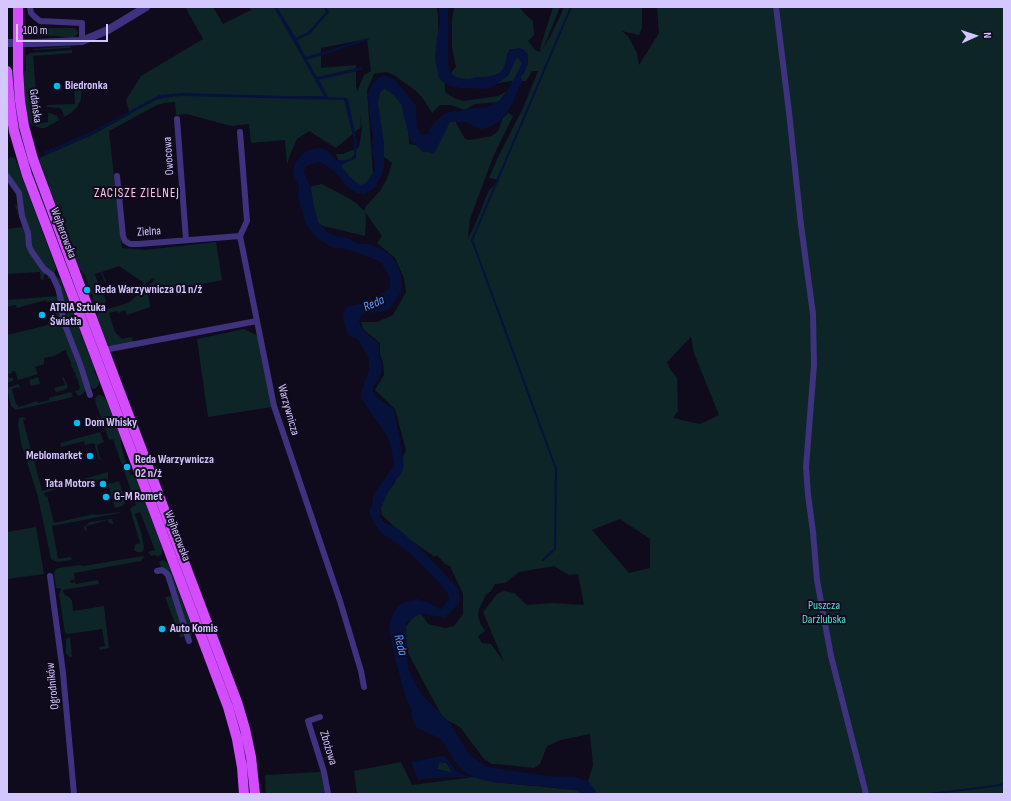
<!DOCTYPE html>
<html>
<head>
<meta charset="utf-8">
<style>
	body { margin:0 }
	#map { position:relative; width:1011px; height:801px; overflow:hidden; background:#100a1d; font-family:"Sofia Sans Condensed",sans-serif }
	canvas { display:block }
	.frame { position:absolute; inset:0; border:8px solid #d4c6ff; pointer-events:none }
	.north { position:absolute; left:955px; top:16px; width:40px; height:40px; -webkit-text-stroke:3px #100a1d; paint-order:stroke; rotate:87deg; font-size:11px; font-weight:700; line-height:16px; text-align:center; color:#d4c6ff }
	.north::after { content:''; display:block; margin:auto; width:14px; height:18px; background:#d4c6ff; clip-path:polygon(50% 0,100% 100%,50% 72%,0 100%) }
	.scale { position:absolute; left:16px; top:24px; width:92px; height:18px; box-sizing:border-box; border:2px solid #d4c6ff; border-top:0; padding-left:5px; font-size:12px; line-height:14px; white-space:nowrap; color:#d4c6ff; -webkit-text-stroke:3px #100a1d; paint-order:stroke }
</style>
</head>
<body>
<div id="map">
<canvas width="1011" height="801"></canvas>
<div class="frame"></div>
<div class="north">N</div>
<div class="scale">100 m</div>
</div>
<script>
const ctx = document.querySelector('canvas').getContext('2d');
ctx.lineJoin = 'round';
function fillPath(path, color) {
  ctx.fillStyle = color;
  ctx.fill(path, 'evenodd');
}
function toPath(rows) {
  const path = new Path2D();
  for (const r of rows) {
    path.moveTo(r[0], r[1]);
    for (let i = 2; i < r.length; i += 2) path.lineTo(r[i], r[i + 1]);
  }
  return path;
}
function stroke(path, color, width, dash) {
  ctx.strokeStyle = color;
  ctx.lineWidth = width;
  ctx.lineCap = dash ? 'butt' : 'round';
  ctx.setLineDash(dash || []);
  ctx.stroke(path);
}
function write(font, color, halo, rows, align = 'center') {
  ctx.font = font + ' "Sofia Sans Condensed",sans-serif';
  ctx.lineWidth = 4;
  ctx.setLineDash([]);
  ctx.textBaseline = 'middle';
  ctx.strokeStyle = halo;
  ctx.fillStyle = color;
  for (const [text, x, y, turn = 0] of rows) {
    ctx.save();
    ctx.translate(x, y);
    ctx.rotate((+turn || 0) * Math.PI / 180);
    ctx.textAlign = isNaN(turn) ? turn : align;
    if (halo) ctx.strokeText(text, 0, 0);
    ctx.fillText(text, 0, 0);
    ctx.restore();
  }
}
const green = toPath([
	[185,7,213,7,223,24,251,10,250,7,436,7,438,14,439,65,445,84,445,92,454,98,463,101,498,96,506,92,499,102,475,104,465,110,450,105,440,105,432,113,422,97,416,91,394,75,386,72,374,74,367,90,373,175,362,190,342,170,336,154,343,154,359,147,362,128,360,114,361,127,336,148,309,131,297,139,290,155,287,165,285,140,251,143,249,124,231,126,187,114,176,115,175,102,165,103,157,105,109,131,122,248,145,250,216,242,222,280,223,280,148,294,150,307,127,315,125,310,118,313,117,311,109,313,115,332,122,339,132,337,133,342,110,346,108,345,98,321,97,315,98,313,101,311,128,303,139,294,149,289,150,293,161,290,160,284,147,286,155,280,153,278,147,282,142,288,134,294,134,290,137,290,141,288,144,283,119,266,102,272,106,282,105,283,101,272,95,274,98,284,100,286,106,300,105,305,102,307,95,308,93,298,85,276,77,265,63,229,63,223,39,158,92,135,130,114,126,100,141,76,203,39],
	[367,39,371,71,364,75,357,92,356,85,356,65,321,68,321,48],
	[454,7,519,7,526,15,533,21,534,35,528,41,535,50,540,52,541,45,553,7,560,7,543,49,552,33,562,12,563,7,642,7,642,28,639,35,622,31,628,36,637,53,639,65,659,33,657,7,1004,7,1004,794,596,794,596,792,588,781,593,765,590,734,561,740,547,746,540,764,534,768,498,764,492,764,484,759,460,727,443,718,408,653,404,635,406,626,417,613,422,615,428,624,445,628,454,626,463,614,463,594,450,566,445,564,437,555,435,557,402,534,382,515,380,505,385,495,394,484,401,462,406,450,395,409,375,390,384,375,383,362,380,354,380,343,363,329,361,322,377,322,393,315,406,292,404,278,395,258,377,243,382,236,365,212,366,219,365,236,323,226,316,222,310,189,312,186,322,184,350,199,357,204,364,211,366,206,380,191,387,179,392,163,383,156,376,90,388,85,407,96,409,144,420,146,440,121,454,119,465,139,470,140,492,136,498,131,503,118,508,113,513,116,493,157,470,219,468,238,474,227,489,190,500,180,489,178,499,155,523,108,538,71,532,71,526,81,511,81,494,84,453,83,451,73,456,67,452,48,452,20],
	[691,337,694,353,719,415,700,424,673,418,678,411,677,378,670,369,667,362],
	[620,519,650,539,650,568,629,573,592,530],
	[554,566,569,575,578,574,584,605,552,603,527,605,514,593,504,591,497,594,483,612,504,662,491,644,482,643,478,636,485,631,481,625,478,616,479,609,486,595,491,591,495,584,505,583,519,572],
	[38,28,74,28,76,29,78,33,75,37,71,38,57,36,33,35,33,34],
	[69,46,71,47,69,48,33,50,33,49],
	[72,50,72,53,33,56,36,91,37,91,40,123,48,122,48,113,49,113,53,114,57,116,59,120,49,126,45,128,40,128,32,125,27,119,22,72,26,71,26,56,30,53],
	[10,71,14,71,30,163,42,199,97,345,97,346,39,199,17,125],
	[74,84,82,84,81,100,77,107,71,113,64,117,63,112,60,108,47,107,47,105,75,104],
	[10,157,15,158,17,163,23,179,56,268,55,271,54,273,50,273,32,250,21,202,7,172,7,161],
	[15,205,18,206,30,251,46,273,44,276,44,279,41,280,40,272,7,274,7,229,23,227],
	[48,276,50,276,59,296,59,303,52,304,51,301,47,302,46,300,17,308,16,305,15,305,7,307,7,300,58,296,51,278,47,279],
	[56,276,61,280,68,300,68,303,66,304,63,304,54,277],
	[58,309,61,314,62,323,58,326,58,327,63,327,86,390,83,394,78,396,75,391,79,390,80,387,78,382,78,380,77,379,75,375,76,373,74,372,73,370,74,369,72,368,71,364,71,362,70,361,66,352,67,351,65,350,54,356,44,358,44,364,35,367,38,374,18,380,15,371,12,371,12,373,8,374,9,378,13,378,13,381,7,383,7,335,44,326,54,322,54,323,57,322,56,320,58,319,54,310],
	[68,310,73,312,95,370,94,371,99,381,99,384,96,388,94,389,92,388,88,382,65,319],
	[244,329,258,336,272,407,208,417,197,339],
	[38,377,40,384,31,386,29,380],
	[62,377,64,378,68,387,66,389,57,392,55,391,54,388,65,385],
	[18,384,19,385,20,390,18,387,12,389,16,404,19,407,37,401,38,403,49,400,49,398,71,392,73,397,16,410,11,406,7,388],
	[98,395,100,395,104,397,106,400,122,440,120,440,124,457,131,475,133,475,137,481,162,547,162,554,157,557,156,555,151,556,148,552,155,550,140,512,135,514,141,532,144,547,143,551,141,552,137,552,134,550,135,545,140,543,130,509,132,507,136,505,113,439,109,440,96,404,95,398],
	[23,417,26,419,23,420,32,454,42,451,44,457,34,460,42,491,108,472,108,479,107,480,106,478,69,488,68,486,44,493,45,497,47,496,54,523,94,514,96,515,121,512,119,513,52,526,58,559,70,557,72,559,71,560,57,562,51,559,38,497,21,443,18,424,19,418],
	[100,432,104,442,97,445,100,458,102,460,99,459,94,443,85,445,84,441,61,447,60,443],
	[119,481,125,500,125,503,122,506,115,508,108,484],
	[112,519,113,524,111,524,111,523,109,523,108,520,86,526,87,530,85,531,84,527,90,522],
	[36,527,44,574,7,579,7,532],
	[143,556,144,557,141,561,74,573,75,579,70,581,71,583,75,582,76,584,98,580,99,584,63,590,64,594,70,598,72,601,73,611,104,606,109,648,100,650,99,647,105,646,102,629,68,634,65,633,59,594,61,589,59,588,56,588,54,573,56,569,58,568,80,565,83,566],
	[163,560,168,563,192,627,193,632,191,637,185,635,183,637,180,637,165,597,172,596,165,574,164,574,159,562],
	[70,637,72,657,70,657,66,654,66,639],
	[401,762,412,785,474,777,492,782,575,790,583,794,357,794,354,771],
	[439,762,446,763,450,768,451,772,449,772,437,769],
	[321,772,325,794,266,794,265,775]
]);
const water = toPath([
	[274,7,277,7,296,38,308,32,326,12,324,7,326,7,329,12,310,34,297,40,306,57,368,38,369,40,307,60,317,77,361,67,362,70,319,80,328,97,346,98,348,99,357,142,356,157,355,159,345,163,341,166,350,177,357,183,361,185,366,183,373,173,375,165,372,151,373,136,369,113,368,96,371,87,378,78,383,76,389,77,394,79,414,103,416,106,417,127,422,135,424,135,428,134,430,128,439,118,446,113,454,111,457,112,466,109,488,107,502,99,515,77,522,63,517,57,508,76,489,89,460,88,451,86,441,81,439,78,436,65,435,59,437,38,440,23,439,7,450,7,448,9,448,23,449,29,448,38,448,63,451,72,453,75,458,78,469,79,476,77,485,77,495,75,501,72,505,65,507,54,510,49,516,49,518,48,523,49,528,54,528,65,526,67,524,74,521,76,522,82,519,87,513,103,501,120,490,127,482,129,477,128,465,122,450,122,434,154,428,152,423,152,410,139,406,123,403,114,402,105,398,100,390,92,384,89,380,93,378,103,384,143,384,165,382,175,375,187,365,194,357,193,351,190,344,184,342,180,333,170,324,164,319,162,311,164,307,166,304,170,304,172,311,188,313,202,318,222,321,226,327,232,336,236,345,237,359,244,368,244,381,249,389,254,393,258,398,266,401,276,402,284,401,292,394,303,389,308,384,311,379,312,365,313,361,316,359,321,362,329,369,336,378,342,379,345,379,355,382,364,382,371,379,378,373,387,373,392,376,397,394,409,403,458,404,465,402,473,391,486,386,497,380,510,380,517,382,521,391,526,396,527,419,547,458,588,460,602,445,618,421,613,406,623,408,669,422,695,450,723,470,755,487,767,554,777,574,777,588,781,596,792,596,794,583,794,575,790,550,787,492,782,474,777,463,771,454,760,441,739,417,728,412,718,411,708,406,699,396,662,389,630,391,619,395,610,400,604,406,602,417,599,424,601,441,609,449,599,448,594,444,588,411,554,392,540,381,533,372,520,369,510,373,503,373,496,379,486,388,474,392,468,394,463,393,457,391,447,389,439,361,398,361,392,369,371,369,359,359,341,356,338,350,336,347,333,343,317,344,311,349,306,366,303,388,290,390,285,390,278,383,265,379,261,353,251,341,248,335,248,328,245,316,237,307,226,305,221,298,197,299,185,294,176,293,173,294,167,295,163,301,156,305,152,317,148,327,150,334,158,338,160,346,160,350,159,354,155,354,140,344,100,181,96,163,98,156,100,93,134,44,156,44,152,93,131,159,95,183,93,284,96,324,96],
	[442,756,446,757,456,771,467,777,448,777,418,780,411,762],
	[439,762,442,762,446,763,451,769,451,772,448,772,437,769]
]);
const stream = toPath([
	[543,560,555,549,556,469,472,240,571,7],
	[929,794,995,786,1004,784]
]);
const minor = toPath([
	[30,7,31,13,35,17,40,21,82,23,82,41],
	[776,7,789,112,801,225,813,314,814,365,806,467,808,495,813,532,817,580,831,656,866,794],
	[177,119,186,240],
	[240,132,247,221,240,236,274,406,340,601,361,671,364,687],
	[7,176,19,193,22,216,28,233,29,246,32,252,44,269,52,275,58,288,61,300,63,320,80,364,90,395],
	[117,176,123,236,125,241,130,244,139,244,240,236],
	[104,350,257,321],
	[157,571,162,570,165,572,168,575,189,641],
	[50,576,63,673,74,794],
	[320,717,308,721,324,772,328,794]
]);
const tertiary = toPath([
	[7,43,35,43,82,41,108,30,146,7]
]);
const primary = toPath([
	[18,7,18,70,20,101,24,126,33,159,90,313,237,702,245,729,251,757,255,794],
	[7,71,10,104,14,131,27,175,228,707,237,739,242,767,244,794]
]);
const markers = [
	[57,86,4,"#00bbf1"],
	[87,290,4,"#00bbf1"],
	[42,315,4,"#00bbf1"],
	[77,423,4,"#00bbf1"],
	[90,456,4,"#00bbf1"],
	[127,467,4,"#00bbf1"],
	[103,484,4,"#00bbf1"],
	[106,497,4,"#00bbf1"],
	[162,629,4,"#00bbf1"]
];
const poiNames = [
	["Biedronka",65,86],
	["Reda Warzywnicza 01 n/ż",95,290],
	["ATRIA Sztuka",50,308],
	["Światła",50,322],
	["Dom Whisky",85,423],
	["Meblomarket",82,456,"right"],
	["Reda Warzywnicza",135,460],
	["02 n/ż",135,474],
	["Tata Motors",95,484,"right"],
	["G-M Romet",114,497],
	["Auto Komis",170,629]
];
const streetNames = [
	["Gdańska",35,106,82],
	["Owocowa",169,156,-94],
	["Zielna",149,232,-4],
	["Wejherowska",63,233,69],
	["Warzywnicza",288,410,74],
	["Wejherowska",177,536,69],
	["Ogrodników",53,686,-96],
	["Zbożowa",328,748,73]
];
const parkNames = [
	["Puszcza",824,606],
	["Darżlubska",824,620]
];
const neighbourhoodNames = [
	["ZACISZE ZIELNEJ",137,194]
];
const waterNames = [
	["Reda",374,304,-24],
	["Reda",400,645,76]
];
fillPath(green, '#0d2527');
fillPath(water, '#06123b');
stroke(stream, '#06123b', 2);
stroke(minor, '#3f327f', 6);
stroke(tertiary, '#3f327f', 8);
stroke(primary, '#d34dff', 10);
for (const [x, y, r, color] of markers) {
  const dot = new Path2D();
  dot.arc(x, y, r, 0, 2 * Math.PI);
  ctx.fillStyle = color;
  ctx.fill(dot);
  stroke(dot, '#100a1d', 1.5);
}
write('bold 12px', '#d4c6ff', '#100a1d', poiNames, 'left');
write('12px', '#d4c6ff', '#100a1d', streetNames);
write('12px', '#4ce6d2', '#100a1d', parkNames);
ctx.letterSpacing = '1px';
write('13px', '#ffc8e4', '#100a1d', neighbourhoodNames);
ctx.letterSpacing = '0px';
write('italic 13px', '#549bff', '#100a1d', waterNames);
</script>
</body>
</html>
